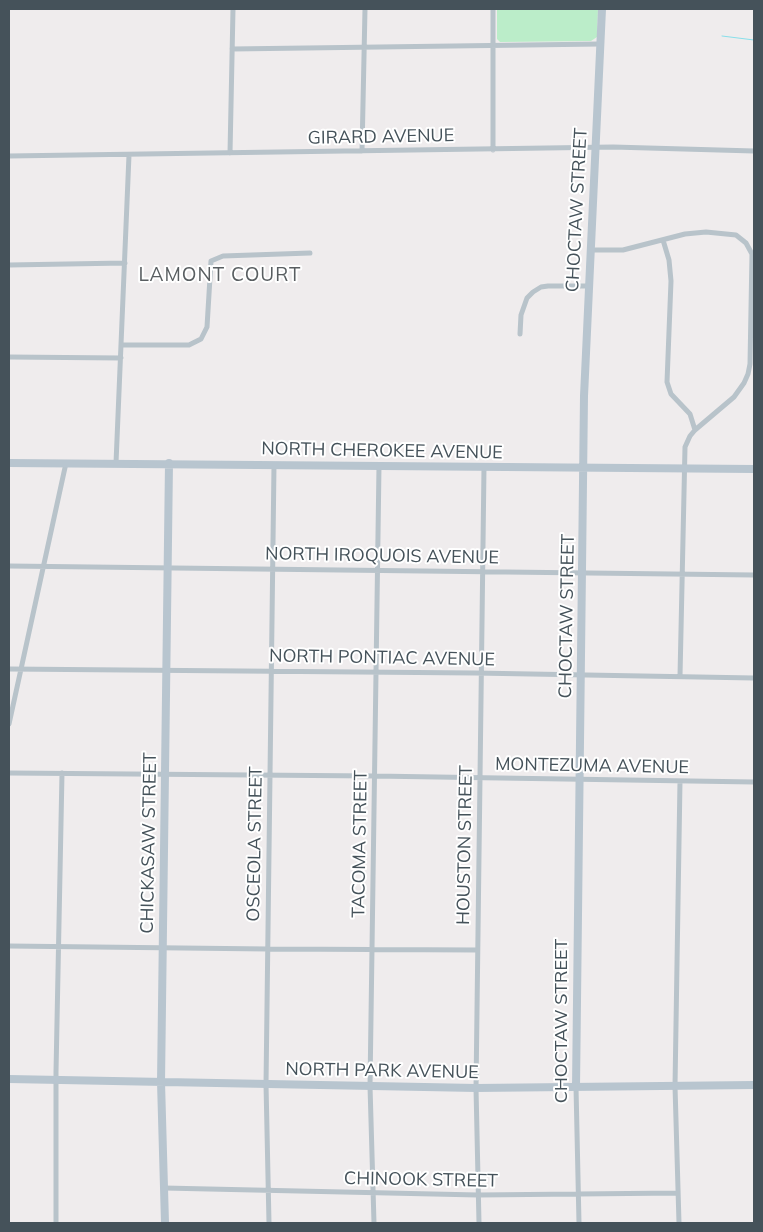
<!DOCTYPE html>
<html>
<head>
<meta charset="utf-8">
<style>
	body { margin:0 }
	#map { position:relative; width:763px; height:1232px; overflow:hidden; background:#efeced; font-family:Mulish,sans-serif }
	canvas { display:block }
	.frame { position:absolute; inset:0; border:10px solid #45525a; pointer-events:none }
</style>
</head>
<body>
<div id="map">
<canvas width="763" height="1232"></canvas>
<div class="frame"></div>
</div>
<script>
const ctx = document.querySelector('canvas').getContext('2d');
ctx.lineJoin = 'round';
function fillPath(path, color) {
  ctx.fillStyle = color;
  ctx.fill(path, 'evenodd');
}
function toPath(rows) {
  const path = new Path2D();
  for (const r of rows) {
    path.moveTo(r[0], r[1]);
    for (let i = 2; i < r.length; i += 2) path.lineTo(r[i], r[i + 1]);
  }
  return path;
}
function stroke(path, color, width, dash) {
  ctx.strokeStyle = color;
  ctx.lineWidth = width;
  ctx.lineCap = dash ? 'butt' : 'round';
  ctx.setLineDash(dash || []);
  ctx.stroke(path);
}
function write(font, color, halo, rows, align = 'center') {
  ctx.font = font + ' Mulish,sans-serif';
  ctx.lineWidth = 4;
  ctx.setLineDash([]);
  ctx.textBaseline = 'middle';
  ctx.strokeStyle = halo;
  ctx.fillStyle = color;
  for (const [text, x, y, turn = 0] of rows) {
    ctx.save();
    ctx.translate(x, y);
    ctx.rotate((+turn || 0) * Math.PI / 180);
    ctx.textAlign = isNaN(turn) ? turn : align;
    if (halo) ctx.strokeText(text, 0, 0);
    ctx.fillText(text, 0, 0);
    ctx.restore();
  }
}
const green = toPath([
	[497,9,598,9,597,37,591,41,500,42,497,39]
]);
const stream = toPath([
	[722,36,754,40]
]);
const street = toPath([
	[232,49,600,44],
	[493,150,493,9],
	[362,151,365,9],
	[230,153,233,9],
	[9,156,613,147,754,151],
	[663,240,669,260,671,281,667,382,671,394,690,414,695,430],
	[591,250,623,250,685,234,706,232,736,235,746,243,752,254,750,364,748,374,744,383,734,397,695,430,690,436,685,447,680,676],
	[9,265,125,263],
	[520,334,521,315,527,298,533,292,541,287,548,286,589,286],
	[121,345,189,345,201,339,207,327,211,261,223,256,310,253],
	[9,357,121,358],
	[116,463,129,155],
	[9,566,754,575],
	[9,669,475,673,754,678],
	[9,724,66,463],
	[9,773,374,776,754,782],
	[9,946,268,949,477,950],
	[576,1087,579,1223],
	[164,1188,478,1195,678,1193],
	[56,1223,56,1072,62,773],
	[269,1223,266,1084,274,465],
	[374,1223,370,1086,379,466],
	[479,1223,476,1088,484,467],
	[679,1223,675,1086,680,781]
]);
const secondary = toPath([
	[9,463,754,469],
	[9,1079,476,1088,754,1085],
	[576,1087,584,396,602,9],
	[165,1223,161,1082,169,463]
]);
const streetNames = [
	["GIRARD AVENUE",381,137,-1],
	["CHOCTAW STREET",577,210,-87],
	["NORTH CHEROKEE AVENUE",382,451,1],
	["NORTH IROQUOIS AVENUE",382,556,1],
	["CHOCTAW STREET",567,616,-89],
	["NORTH PONTIAC AVENUE",382,658,1],
	["MONTEZUMA AVENUE",592,766,1],
	["CHICKASAW STREET",149,843,-89],
	["OSCEOLA STREET",255,844,-89],
	["TACOMA STREET",360,844,-89],
	["HOUSTON STREET",465,845,-89],
	["CHOCTAW STREET",562,1021,-90],
	["NORTH PARK AVENUE",382,1071,1],
	["CHINOOK STREET",421,1180,1]
];
const neighbourhoodNames = [
	["LAMONT COURT",220,275]
];
fillPath(green, '#bbedc9');
stroke(stream, '#88dfea', 1);
stroke(street, '#b8c3ca', 5);
stroke(secondary, '#b8c5cf', 8);
write('18px', '#45525a', '#fff', streetNames);
ctx.letterSpacing = '1px';
write('19px', '#595e61', '#fff', neighbourhoodNames);
ctx.letterSpacing = '0px';
</script>
</body>
</html>
